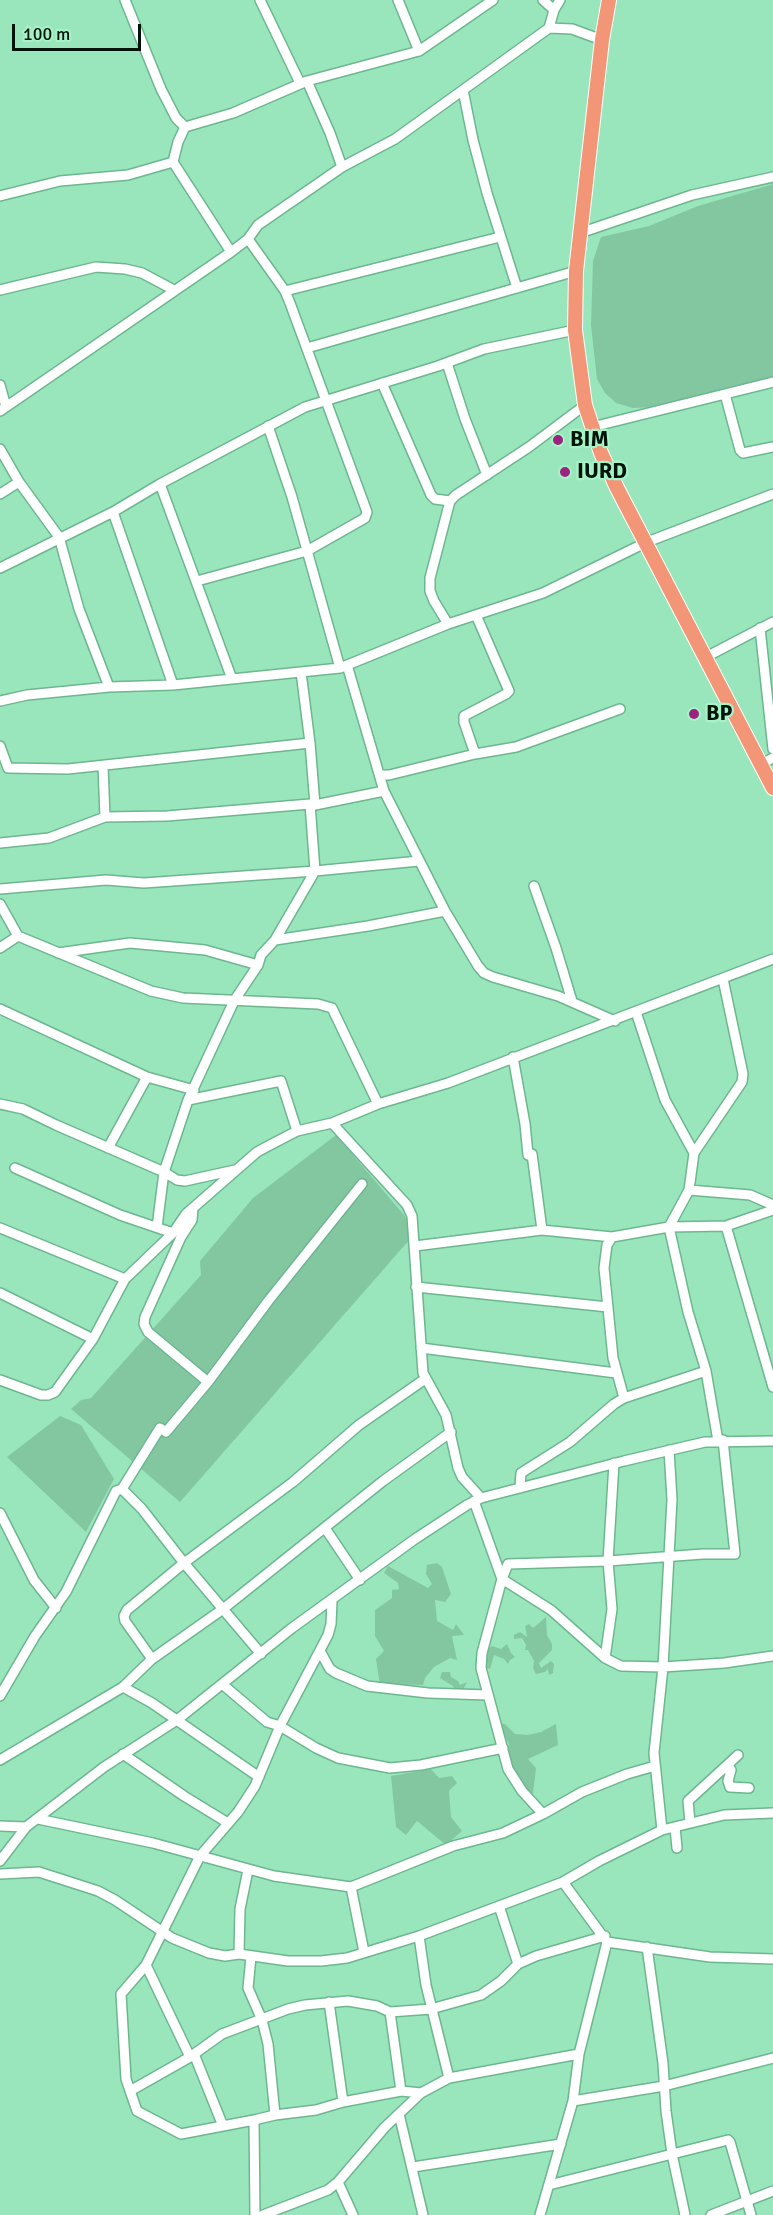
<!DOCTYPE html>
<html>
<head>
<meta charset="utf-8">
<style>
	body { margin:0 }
	#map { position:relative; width:773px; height:2215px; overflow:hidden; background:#9ae6bc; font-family:Signika,sans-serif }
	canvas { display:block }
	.scale { position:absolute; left:12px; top:24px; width:129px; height:27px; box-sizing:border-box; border:3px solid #001409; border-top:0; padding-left:8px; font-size:18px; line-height:21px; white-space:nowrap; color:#001409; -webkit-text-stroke:4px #a7f3c8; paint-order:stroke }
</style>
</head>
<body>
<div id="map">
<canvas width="773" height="2215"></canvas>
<div class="scale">100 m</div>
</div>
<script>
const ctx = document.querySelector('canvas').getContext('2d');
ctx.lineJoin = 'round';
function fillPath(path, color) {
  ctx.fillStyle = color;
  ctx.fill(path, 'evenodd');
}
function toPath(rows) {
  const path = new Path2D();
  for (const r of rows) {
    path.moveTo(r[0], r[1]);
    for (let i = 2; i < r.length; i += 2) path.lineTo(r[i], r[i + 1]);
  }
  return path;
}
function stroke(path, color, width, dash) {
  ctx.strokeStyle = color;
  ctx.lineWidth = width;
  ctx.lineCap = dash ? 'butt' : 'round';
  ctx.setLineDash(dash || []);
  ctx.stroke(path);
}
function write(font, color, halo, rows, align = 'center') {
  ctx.font = font + ' Signika,sans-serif';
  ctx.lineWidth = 4.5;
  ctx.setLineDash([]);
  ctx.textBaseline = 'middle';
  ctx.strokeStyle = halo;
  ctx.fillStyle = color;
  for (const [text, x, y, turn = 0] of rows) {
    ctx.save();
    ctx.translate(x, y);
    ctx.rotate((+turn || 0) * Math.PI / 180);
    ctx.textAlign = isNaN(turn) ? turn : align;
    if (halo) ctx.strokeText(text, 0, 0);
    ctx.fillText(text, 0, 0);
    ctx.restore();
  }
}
const green = toPath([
	[773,184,773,379,659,407,633,408,616,403,605,393,597,379,591,325,593,261,601,237,649,226,698,206],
	[336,1135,404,1215,411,1228,411,1238,180,1502,71,1409,81,1400,91,1398,201,1275,200,1261,253,1198],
	[60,1416,81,1425,114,1479,86,1532,7,1457],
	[437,1563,442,1567,451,1594,445,1602,435,1600,437,1621,453,1630,456,1624,464,1635,452,1636,457,1660,450,1658,434,1667,425,1678,423,1685,389,1684,380,1685,376,1659,384,1651,375,1636,375,1610,392,1598,392,1590,399,1589,398,1583,384,1573,388,1566,428,1588,432,1584,426,1574,427,1565],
	[546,1617,547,1635,552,1644,552,1650,539,1663,541,1668,551,1661,554,1664,553,1673,549,1675,548,1669,545,1672,536,1674,533,1668,534,1661,528,1650,525,1650,526,1645,522,1638,514,1639,514,1635,520,1632,527,1637,525,1626,529,1624,533,1628],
	[507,1644,511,1653,515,1657,510,1660,508,1664,504,1659,494,1655,490,1669,483,1666,487,1650,492,1646,501,1649],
	[442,1672,450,1672,451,1677,458,1681,460,1685,467,1682,464,1688,466,1692,456,1693,453,1686,440,1678],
	[498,1723,505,1724,515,1734,527,1735,541,1732,556,1724,558,1745,528,1759,536,1768,533,1794,520,1782,508,1763,509,1744],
	[431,1769,439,1778,452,1776,457,1783,449,1791,451,1817,462,1831,446,1845,417,1821,406,1835,396,1827,391,1776]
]);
const minor = toPath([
	[125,0,161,89,176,118,185,127,178,142,173,162,231,252],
	[260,0,300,83],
	[398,0,419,51],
	[543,0,554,10],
	[549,28,572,29,602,40],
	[307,81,330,133,342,167],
	[463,90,473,140,487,193,517,288],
	[185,127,233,113,307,81,419,51,493,0],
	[0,196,60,181,128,175,173,162],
	[580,233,692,195,773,177],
	[0,290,96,267,125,269,142,273,174,290],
	[285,291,500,237],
	[307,348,576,271],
	[447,363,465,419,487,475],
	[382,383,431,495,435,499,450,501],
	[0,385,6,407],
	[725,394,740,450,743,453,773,447],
	[0,411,231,252,248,239,258,225,342,167,395,139,549,28,554,10,560,0],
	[268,426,292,497,340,668],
	[592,427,773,382],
	[0,449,19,482,59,537,79,609,109,687],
	[160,484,232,679],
	[0,494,19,482],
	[113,512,173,685],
	[0,568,113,512,160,484,305,407,438,366,484,349,575,330],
	[197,581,307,551,365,518,367,512,290,303,285,291,248,239],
	[448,624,434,601,430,591,430,578,450,501,456,495,529,447,585,405],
	[760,628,773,749],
	[706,657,773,622],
	[347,665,384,791,445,911,478,966,484,973,493,977,558,996,615,1021],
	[0,701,27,695,109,687,173,685,340,668,448,624,543,593,647,542,773,494],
	[0,746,8,768,68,769,310,743],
	[475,754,464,722,464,716,506,694,509,691,476,615],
	[761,764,773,758],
	[103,766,105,817],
	[380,775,389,775,475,754,516,747,620,709],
	[315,805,384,791],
	[0,843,49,838,105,817,167,816,310,804],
	[534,886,556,948,572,1001],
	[0,889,106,880,144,883,315,871,419,861],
	[0,904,18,936,151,991,183,998,318,1004,332,1008,378,1104],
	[275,940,368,926,445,911],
	[0,948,18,936],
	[58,953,130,943,205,950,258,965],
	[0,1009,147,1077,194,1090],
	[636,1012,665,1100,694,1153],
	[513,1057,525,1124,528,1155,532,1154,542,1230],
	[188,1100,281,1081,297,1131],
	[0,1104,23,1109,56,1125,164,1172,177,1180,185,1181,235,1170],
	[332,1123,407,1205,412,1216,423,1373,446,1415,458,1468,462,1477,481,1498],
	[108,1148,147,1077],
	[15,1168,120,1215,173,1233],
	[689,1190,750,1195,773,1205],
	[193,1208,192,1220,181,1237,145,1317,144,1324,148,1332,208,1382],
	[726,1226,773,1387],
	[157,1227,164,1172,188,1100,234,1001,258,965,261,955,275,940,315,871,310,804,315,805,310,743,301,672],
	[0,1228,125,1279],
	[612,1237,607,1245,604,1268,613,1358,624,1398],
	[415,1246,542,1230,612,1237,669,1227,726,1226,773,1210],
	[416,1287,608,1307],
	[0,1293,93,1339],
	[421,1348,616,1373],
	[0,1380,41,1395,48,1395,55,1392,93,1339,125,1279,173,1233,186,1214,257,1152,270,1145,297,1131,332,1123,378,1104,448,1083,773,959],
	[718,1441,706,1371,688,1312,669,1227,689,1190,694,1153,742,1082,743,1074,723,979],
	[520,1488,521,1473,570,1442,614,1404,624,1398,706,1371],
	[122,1489,142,1509,184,1563,261,1654],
	[474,1501,502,1579,551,1610,605,1658,621,1666,663,1667,724,1663,773,1656],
	[0,1513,34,1580,56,1608],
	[325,1528,360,1580],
	[332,1601,331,1624,328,1635,280,1726,255,1786,238,1812,200,1856,146,1965,121,1994,126,2079,137,2111,181,2134,254,2120,275,2115,316,2110,343,2102,401,2091,421,2093],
	[320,1651,330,1669,336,1673,367,1686,428,1693,488,1695],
	[605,1658,612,1609,608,1561,614,1463],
	[152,1659,125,1621,124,1616,127,1610,184,1563,293,1482,359,1425,425,1379],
	[222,1684,267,1722,280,1726,316,1748,338,1758,390,1768,421,1765,503,1748],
	[123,1687,152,1703,259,1777],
	[0,1696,35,1636,66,1592,116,1491,122,1489,160,1428,166,1432,208,1382,269,1300,362,1184],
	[123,1754,184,1796,228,1823],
	[0,1760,123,1687,152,1659,223,1609,383,1481,451,1432],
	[725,1767,738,1755],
	[543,1814,522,1791,508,1769,481,1668,482,1653,502,1579,508,1564,608,1561,703,1554,735,1554,723,1440],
	[38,1819,153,1843,274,1876,351,1887,453,1846,503,1833,543,1814,582,1792,627,1774,655,1766],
	[690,1822,688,1801,725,1767,729,1767,731,1770,728,1781,730,1787,749,1788],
	[0,1826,26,1827],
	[675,1827,677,1848],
	[662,1830,654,1753,663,1667,669,1556,672,1499,669,1450],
	[0,1861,26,1827,104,1767,177,1720,292,1628,415,1539,467,1505,481,1498,624,1461,705,1442,773,1441],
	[0,1874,39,1872,98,1891,115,1900,172,1938,209,1953,225,1956,239,1954,288,1961,321,1961,347,1958,419,1936,563,1882,599,1861,662,1830,724,1815,773,1813],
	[351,1887,364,1952],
	[499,1906,518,1964],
	[419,1936,426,1985,449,2078],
	[607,1942,710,1957,773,1959],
	[647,1947,663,2063,666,2111,672,2154,685,2215],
	[239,1954,240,1909,248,1870],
	[251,1957,248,1988,262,2020,268,2044,275,2115],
	[146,1965,190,2057],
	[329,2002,343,2102],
	[390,2012,401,2091],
	[194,2054,223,2126],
	[130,2091,190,2057,222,2034,288,2009,305,2005,348,2001,377,2006,390,2012,431,2009,481,1995,501,1981,518,1964,536,1956,605,1936],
	[573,2101,664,2086,773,2058],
	[399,2114,423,2215],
	[254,2120,255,2215],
	[413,2167,561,2144],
	[338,2182,353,2215],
	[549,2185,728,2140,730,2142,751,2215],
	[263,2215,328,2190,338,2182,385,2127,421,2093,449,2078,579,2054],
	[540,2215,573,2101,579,2054,607,1942,563,1882],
	[711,2215,773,2191]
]);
const highway = toPath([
	[609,0,602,40,576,271,575,330,585,405,601,453,617,488,773,788]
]);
const markers = [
	[558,440,6,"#9a237f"],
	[565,472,6,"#9a237f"],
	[694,714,6,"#9a237f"]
];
const poiNames = [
	["BIM",570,440],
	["IURD",577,472],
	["BP",706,714]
];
fillPath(green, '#83c7a1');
stroke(minor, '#6cb78f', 12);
stroke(highway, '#fff', 16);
stroke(minor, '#fff', 9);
stroke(highway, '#f29677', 14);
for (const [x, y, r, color] of markers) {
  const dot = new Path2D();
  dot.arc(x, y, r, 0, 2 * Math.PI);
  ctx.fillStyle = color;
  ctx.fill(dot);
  stroke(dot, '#a7f3c8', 2);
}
write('bold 22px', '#001409', '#a7f3c8', poiNames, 'left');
</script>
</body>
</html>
